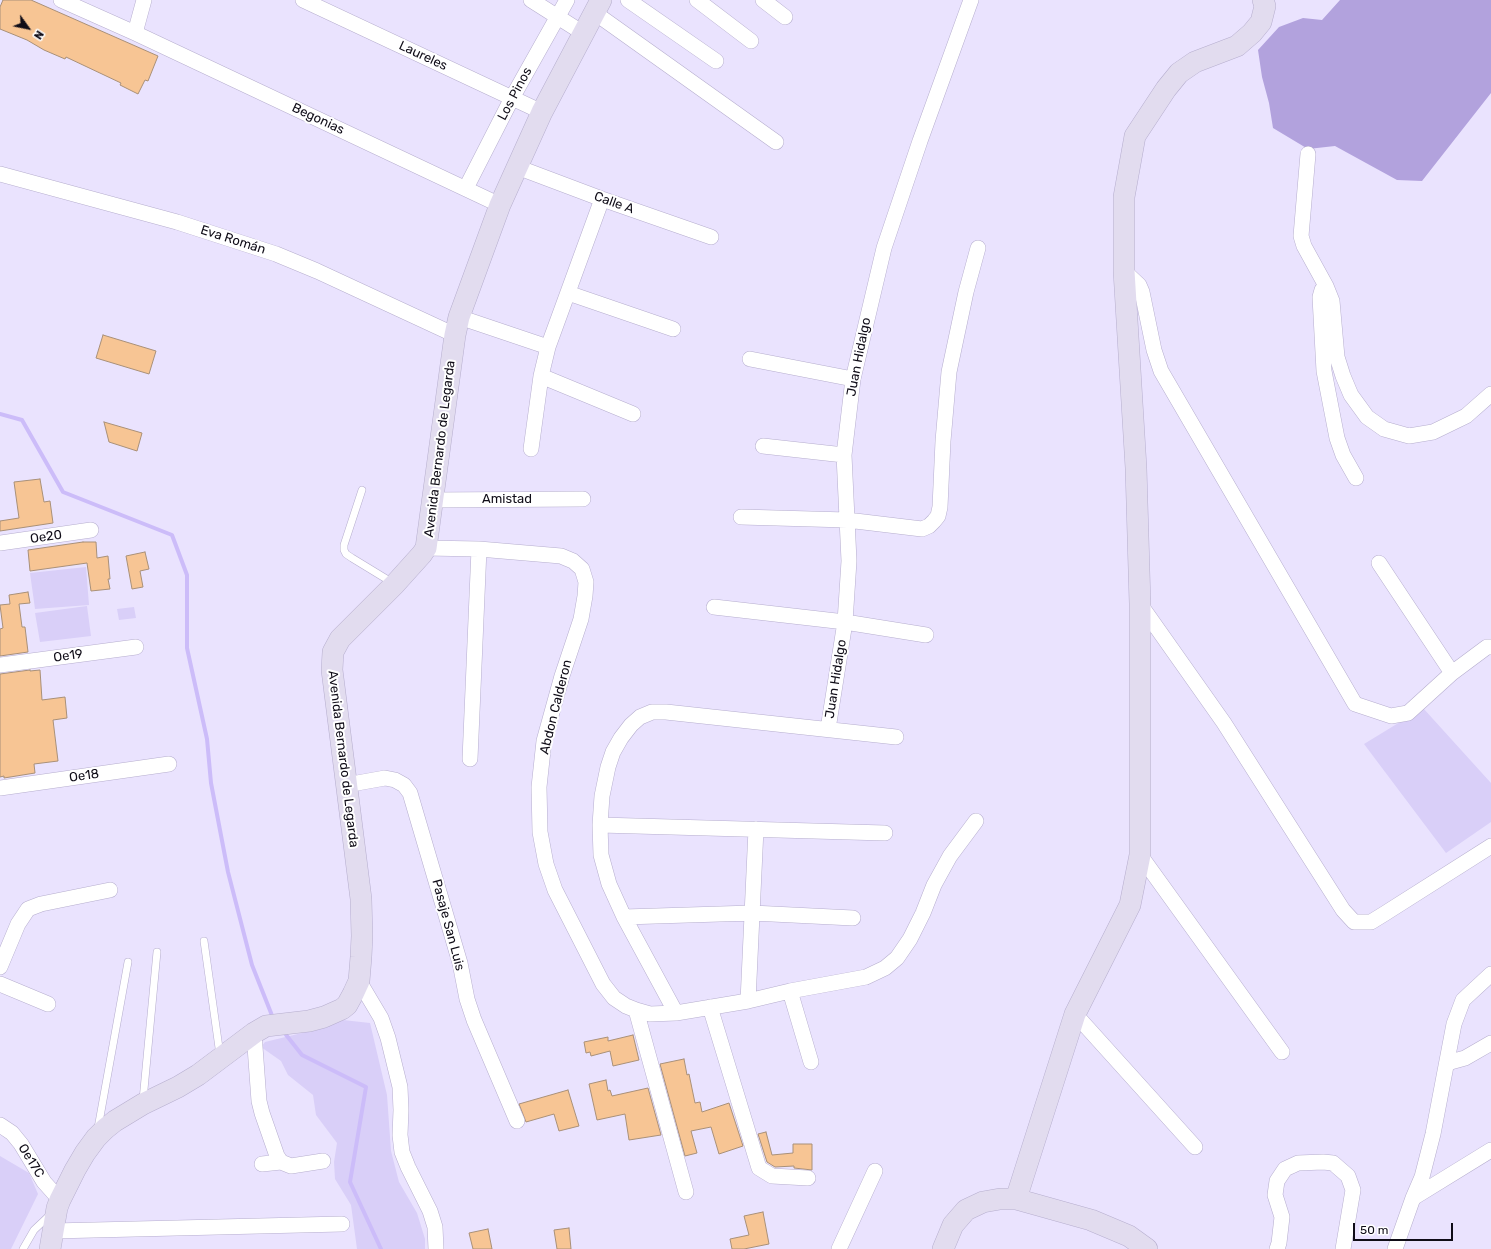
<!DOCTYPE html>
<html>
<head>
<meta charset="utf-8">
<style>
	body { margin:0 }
	#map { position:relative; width:1491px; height:1249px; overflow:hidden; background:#eae3fe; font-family:Rubik,sans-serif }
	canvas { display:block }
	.north { position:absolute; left:8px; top:8px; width:40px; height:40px; -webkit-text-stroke:3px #fff; paint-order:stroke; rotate:123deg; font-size:11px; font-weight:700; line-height:16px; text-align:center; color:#0f0c17 }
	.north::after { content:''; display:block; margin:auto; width:14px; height:18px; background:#0f0c17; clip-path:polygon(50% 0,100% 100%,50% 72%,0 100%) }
	.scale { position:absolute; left:1353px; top:1223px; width:100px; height:18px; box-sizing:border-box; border:2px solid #0f0c17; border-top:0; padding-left:5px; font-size:12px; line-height:14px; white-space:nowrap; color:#0f0c17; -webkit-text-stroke:3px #fff; paint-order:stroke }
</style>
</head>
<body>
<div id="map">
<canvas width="1491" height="1249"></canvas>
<div class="north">N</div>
<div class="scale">50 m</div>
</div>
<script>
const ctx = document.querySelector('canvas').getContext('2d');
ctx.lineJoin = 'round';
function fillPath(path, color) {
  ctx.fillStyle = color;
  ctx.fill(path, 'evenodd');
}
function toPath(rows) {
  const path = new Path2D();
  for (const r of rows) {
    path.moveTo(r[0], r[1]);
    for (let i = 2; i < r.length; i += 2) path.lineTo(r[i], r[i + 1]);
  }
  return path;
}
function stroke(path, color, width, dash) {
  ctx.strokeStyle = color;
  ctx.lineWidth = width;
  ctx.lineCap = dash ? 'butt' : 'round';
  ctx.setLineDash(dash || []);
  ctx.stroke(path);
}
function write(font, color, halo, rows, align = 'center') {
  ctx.font = font + ' Rubik,sans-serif';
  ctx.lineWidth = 4;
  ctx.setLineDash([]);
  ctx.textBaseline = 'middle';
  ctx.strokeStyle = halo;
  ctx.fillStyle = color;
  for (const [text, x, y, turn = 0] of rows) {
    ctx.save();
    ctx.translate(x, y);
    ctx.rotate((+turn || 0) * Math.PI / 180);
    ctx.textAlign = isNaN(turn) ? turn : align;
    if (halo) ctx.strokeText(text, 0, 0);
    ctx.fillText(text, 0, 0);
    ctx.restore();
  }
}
const green = toPath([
	[86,567,89,605,35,609,30,573],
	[87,606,91,636,40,642,35,613],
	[134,607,136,618,119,620,117,609],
	[1423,708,1491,783,1491,822,1446,853,1364,744],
	[343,1020,370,1023,387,1095,391,1151,399,1182,417,1213,425,1239,425,1249,357,1249,351,1205,335,1179,334,1162,337,1143,316,1115,313,1095,288,1075,281,1061,261,1047,265,1042,302,1033],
	[0,1156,29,1173,38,1194,11,1249,0,1249]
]);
const forest = toPath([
	[1340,0,1491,0,1491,93,1422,181,1397,180,1335,146,1308,149,1273,128,1269,103,1262,77,1258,50,1279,27,1303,18,1322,20]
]);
const stream = toPath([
	[0,414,22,420,63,492,172,535,187,575,187,648,207,739,211,783,228,872,252,965,273,1018],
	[283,1031,302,1055,366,1087,350,1182,381,1249]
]);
const building = toPath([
	[3,0,31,0,158,56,148,81,145,80,138,94,120,85,121,83,66,57,65,59,44,50,27,40,0,29,0,7,3,0],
	[103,335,156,351,149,374,96,358,103,335],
	[104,422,142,433,137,451,109,442,104,422],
	[40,479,44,502,50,501,53,523,0,531,0,521,19,518,14,482,40,479],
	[83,542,96,542,97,558,108,556,110,579,108,579,110,589,91,591,87,563,30,571,28,550,83,542],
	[145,552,149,569,140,571,143,587,132,589,126,556,145,552],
	[28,592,30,603,19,604,22,627,25,627,28,652,0,656,0,629,3,628,0,605,10,604,9,595,28,592],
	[30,670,30,671,40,670,42,700,65,697,67,718,53,720,58,761,34,764,35,773,4,778,4,776,0,777,0,674,30,670],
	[633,1035,639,1060,613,1066,610,1051,591,1056,590,1052,586,1053,584,1042,608,1037,608,1041,633,1035],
	[684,1059,687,1075,689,1074,695,1103,700,1102,702,1112,729,1103,743,1146,719,1154,711,1127,691,1131,697,1153,685,1156,660,1064,684,1059],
	[606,1080,608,1091,610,1090,612,1096,648,1088,661,1135,629,1140,625,1114,597,1120,589,1084,606,1080],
	[568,1090,579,1126,559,1131,554,1114,526,1122,519,1104,568,1090],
	[766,1132,772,1155,793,1153,793,1144,812,1144,812,1170,794,1168,794,1166,775,1167,767,1162,758,1134,766,1132],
	[763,1212,769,1244,744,1249,732,1249,730,1239,749,1235,744,1216,763,1212],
	[569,1228,571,1249,557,1249,554,1230,569,1228],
	[488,1229,492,1249,473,1249,469,1233,488,1229]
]);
const lane = toPath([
	[362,490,344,545,344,550,346,554,352,558,393,583],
	[204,941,220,1055],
	[143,1100,157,952],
	[98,1128,128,962],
	[23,1249,34,1230,51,1214]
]);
const street = toPath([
	[61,0,135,33,500,205],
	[303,0,542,112],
	[531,0,583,33],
	[628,0,716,61],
	[697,0,751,41],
	[763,0,785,17],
	[595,13,776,142],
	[135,33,144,0],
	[1308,154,1301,236,1304,246,1326,286,1332,301,1337,357,1343,376,1351,395,1367,417,1384,429,1409,436,1433,432,1466,416,1491,394],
	[517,167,602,199,711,237],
	[0,174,177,222,276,254,317,271,455,335],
	[466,188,512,98,567,0],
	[1124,271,1139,285,1142,292,1154,350,1161,371,1355,704,1391,716,1408,713,1452,673,1487,647,1491,647],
	[1326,286,1322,290,1320,297,1324,371,1337,438,1343,455,1356,478],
	[568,293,673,329],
	[459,317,548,347],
	[750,359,853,379],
	[541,376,633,414],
	[763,446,844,455],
	[531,449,541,376,548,347,602,199],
	[432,500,583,499],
	[741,517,847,520,922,529,929,526,934,521,938,516,940,507,943,441,949,372,966,292,978,248],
	[0,543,91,530],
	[426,548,479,549,561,556,573,561,582,569,586,582,585,596,581,619,562,676,544,741,539,787,540,832,546,864,555,890,603,984,614,998,626,1006,636,1010,650,1014,676,1013,748,1001,790,991,866,977,885,968,897,958,910,939,923,913,934,885,950,856,976,821],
	[1379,563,1452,673],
	[1140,604,1224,723,1343,910,1354,922,1371,922,1384,914,1491,846],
	[714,607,845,622,926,635],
	[0,665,136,647],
	[828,729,845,622,849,561,844,455,853,379,884,248,920,141,971,0],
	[470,759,479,549],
	[346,785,385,778,395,780,404,785,410,793,460,963,467,999,474,1020,517,1121],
	[0,788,169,764],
	[600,825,885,833],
	[1140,855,1282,1052],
	[624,917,752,913,853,918],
	[0,967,18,924,28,909,41,904,110,890],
	[359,981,381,1018,388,1038,400,1087,401,1110,400,1135,402,1152,408,1167,430,1211,435,1227,436,1249],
	[0,984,48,1004],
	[790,991,811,1062],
	[748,1001,756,829],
	[710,1007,759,1168,772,1176,808,1178],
	[636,1010,686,1192],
	[676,1013,624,917,609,884,601,855,600,825,602,796,608,767,613,752,621,738,631,725,640,717,652,712,666,712,896,737],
	[1075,1014,1195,1147],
	[254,1033,259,1101,262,1113,277,1156,281,1162,291,1166,323,1161],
	[1447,1063,1465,1058,1491,1043],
	[0,1125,12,1133,21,1144,44,1182,60,1200],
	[262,1164,281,1162],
	[1413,1198,1491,1150],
	[53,1231,342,1224],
	[839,1249,875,1171],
	[1277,1249,1279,1243,1282,1217,1275,1195,1277,1181,1285,1169,1298,1163,1323,1162,1333,1163,1348,1176,1353,1190,1343,1249],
	[1395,1249,1413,1198,1422,1177,1433,1134,1454,1024,1463,1000,1491,974]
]);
const secondary = toPath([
	[1016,1199,1075,1014,1130,905,1140,855,1140,604,1136,468,1124,271,1124,197,1135,136,1166,89,1179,73,1195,62,1237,46,1252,33,1261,22,1265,6,1263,0],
	[50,1249,57,1208,60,1200,75,1170,85,1153,96,1138,105,1129,115,1121,143,1104,178,1087,198,1075,254,1033,266,1026,309,1021,324,1017,342,1009,347,1005,353,994,359,981,361,957,362,936,361,899,332,670,333,652,340,639,395,584,422,554,426,548,455,335,459,317,500,205,542,112,601,0],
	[943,1249,953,1225,966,1210,983,1202,1000,1199,1016,1199,1091,1220,1129,1236,1147,1249]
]);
const streetNames = [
	["Laureles",423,56,25],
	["Los Pinos",515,94,-62],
	["Begonias",318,119,25],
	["Calle A",614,203,20],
	["Eva Román",233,240,18],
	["Juan Hidalgo",859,357,-79],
	["Avenida Bernardo de Legarda",440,449,-83],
	["Amistad",507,499],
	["Oe20",46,537,-8],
	["Oe19",68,656,-8],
	["Juan Hidalgo",836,679,-81],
	["Abdon Calderon",556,707,-76],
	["Avenida Bernardo de Legarda",343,759,83],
	["Oe18",84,776,-8],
	["Pasaje San Luis",448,925,75],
	["Oe17C",31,1161,58]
];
fillPath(green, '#d9cff8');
fillPath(forest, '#b2a2dd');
stroke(stream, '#ccbcf9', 4);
fillPath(building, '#f7c594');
stroke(building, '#a99078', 1);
stroke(lane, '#b6aece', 8);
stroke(street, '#b6aece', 16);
stroke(secondary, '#b6aece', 22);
stroke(lane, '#fff', 7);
stroke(street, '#fff', 15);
stroke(secondary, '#e2dcef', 21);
write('13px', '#0f0c17', '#fff', streetNames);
</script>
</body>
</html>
